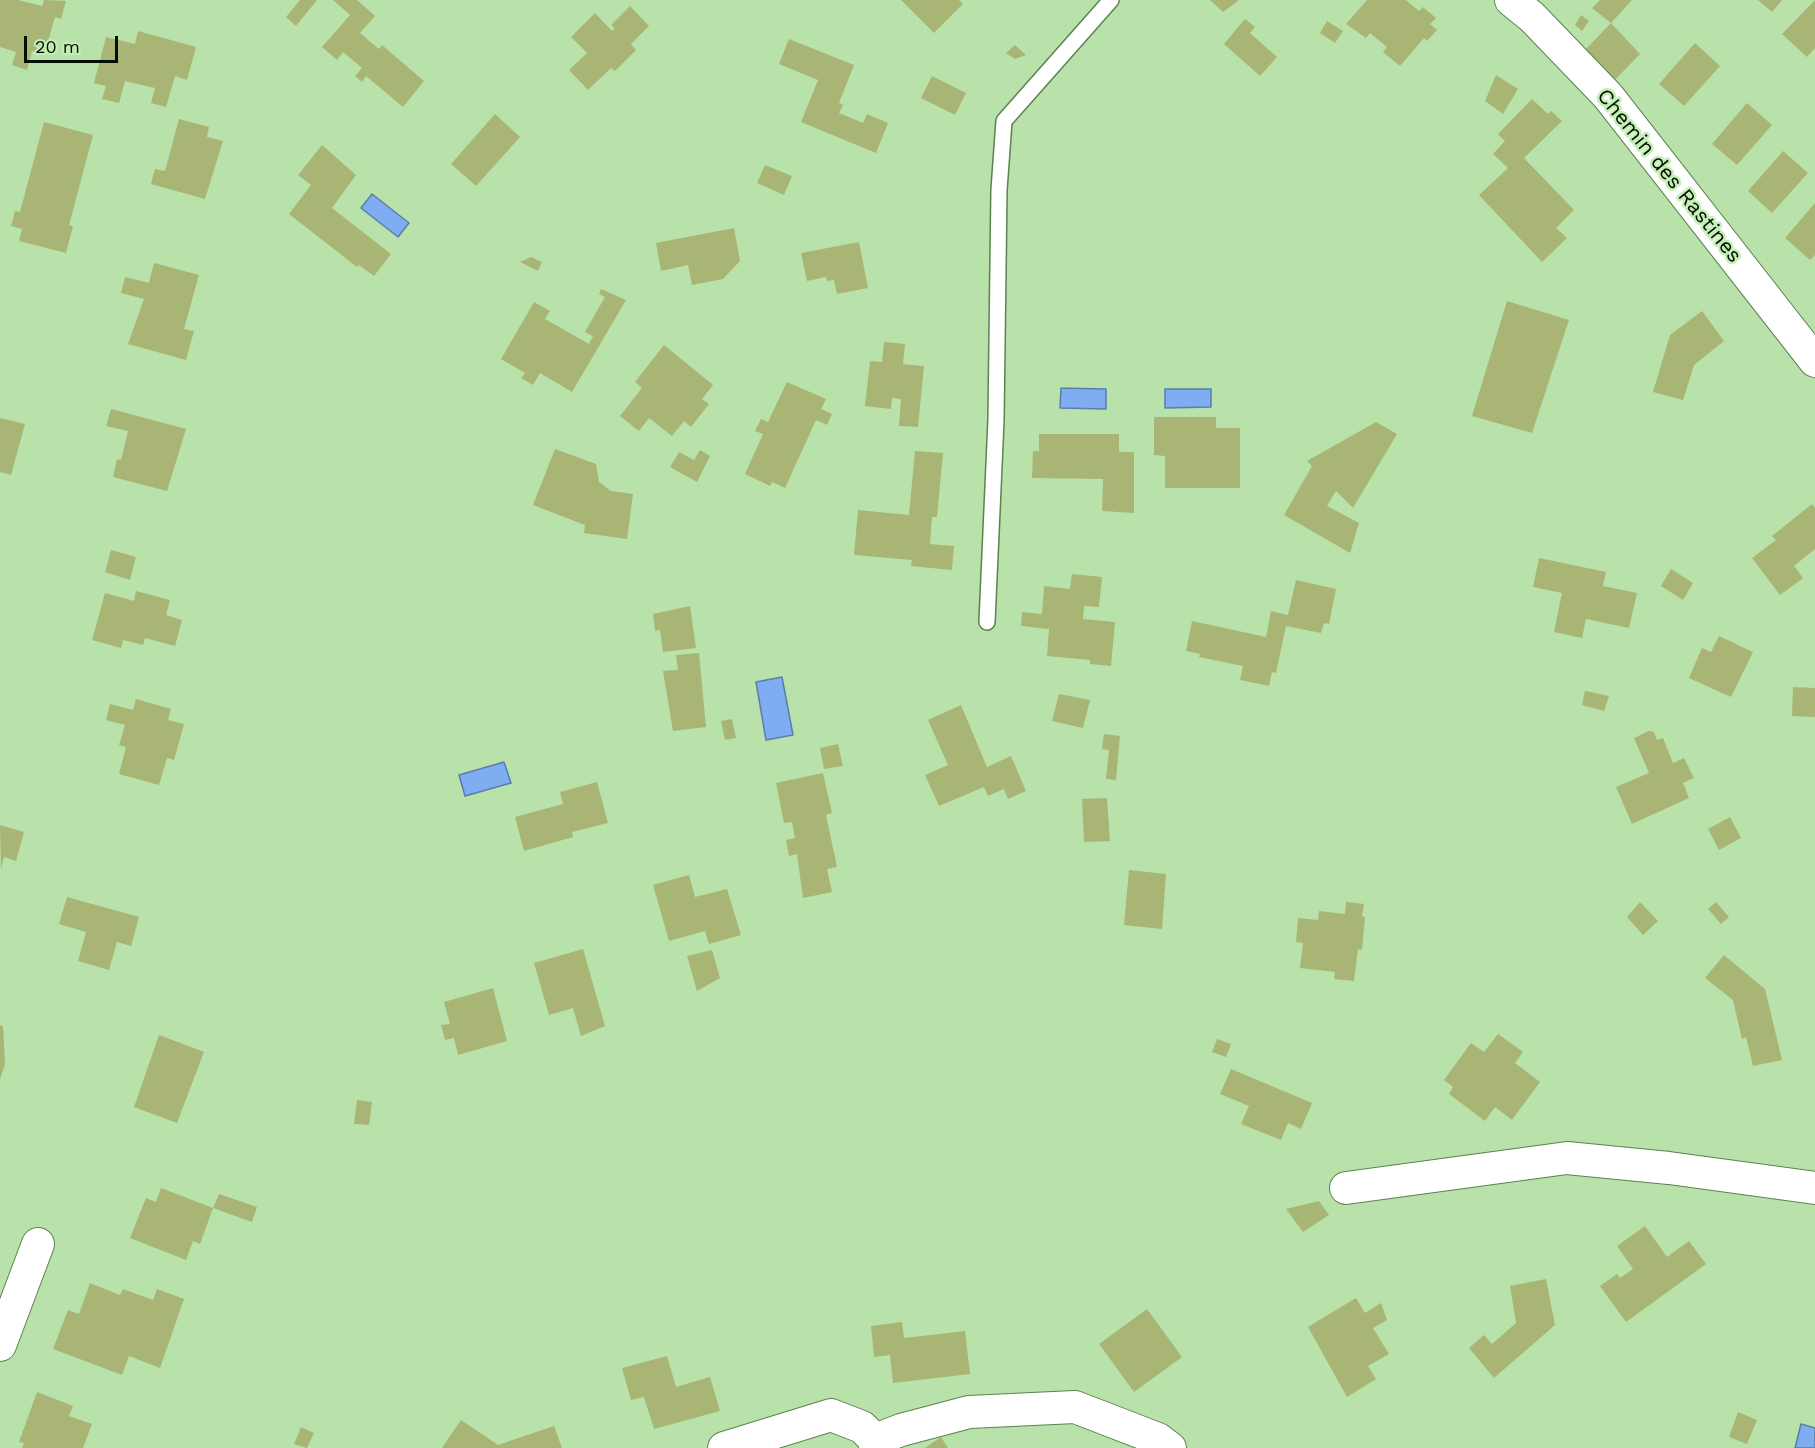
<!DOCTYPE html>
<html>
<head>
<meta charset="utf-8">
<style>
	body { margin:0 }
	#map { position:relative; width:1815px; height:1448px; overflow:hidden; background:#b8e2aa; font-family:"Work Sans",sans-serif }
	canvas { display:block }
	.scale { position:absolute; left:24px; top:36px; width:94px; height:27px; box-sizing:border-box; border:3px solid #030f01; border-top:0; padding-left:8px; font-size:18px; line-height:21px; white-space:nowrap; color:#030f01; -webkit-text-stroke:4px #c5efb6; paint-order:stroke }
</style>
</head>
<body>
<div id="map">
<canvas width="1815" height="1448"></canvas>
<div class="scale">20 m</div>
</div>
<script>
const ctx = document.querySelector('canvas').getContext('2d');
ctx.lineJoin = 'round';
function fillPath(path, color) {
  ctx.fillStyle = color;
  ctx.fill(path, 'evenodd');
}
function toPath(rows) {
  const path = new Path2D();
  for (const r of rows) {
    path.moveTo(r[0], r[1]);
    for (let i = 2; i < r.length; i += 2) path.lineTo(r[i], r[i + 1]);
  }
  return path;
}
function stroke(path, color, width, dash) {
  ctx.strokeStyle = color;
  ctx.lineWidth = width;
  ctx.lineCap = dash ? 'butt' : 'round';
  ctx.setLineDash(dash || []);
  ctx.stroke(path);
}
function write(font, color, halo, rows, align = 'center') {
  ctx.font = font + ' "Work Sans",sans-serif';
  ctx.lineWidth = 5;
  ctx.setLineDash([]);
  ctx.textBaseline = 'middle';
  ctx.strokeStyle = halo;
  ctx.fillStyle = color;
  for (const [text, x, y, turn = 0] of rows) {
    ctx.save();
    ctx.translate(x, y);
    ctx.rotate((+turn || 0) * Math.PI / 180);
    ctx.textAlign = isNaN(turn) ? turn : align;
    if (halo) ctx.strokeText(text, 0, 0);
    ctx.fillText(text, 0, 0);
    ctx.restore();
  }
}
const water = toPath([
	[372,194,409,223,398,237,361,208,372,194],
	[1061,388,1106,389,1106,409,1060,408,1061,388],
	[1165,389,1211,389,1211,407,1165,408,1165,389],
	[782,677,793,735,766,740,756,682,782,677],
	[504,762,511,783,465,796,459,775,504,762],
	[1801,1424,1815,1428,1815,1448,1795,1448,1801,1424]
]);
const building = toPath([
	[0,0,18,0,42,6,44,0,66,1,61,19,55,17,44,55,32,51,27,70,12,65,16,52,0,47],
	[300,0,317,0,296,26,286,17],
	[333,0,357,0,375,16,360,33,379,49,382,45,424,81,403,107,366,76,362,82,355,76,362,68,343,52,337,60,322,47,350,15],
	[901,0,959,0,963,4,934,33],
	[1210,0,1239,0,1223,12],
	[1367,0,1406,0,1419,11,1423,7,1436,18,1430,24,1437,30,1427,41,1424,38,1400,66,1383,52,1387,47,1370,33,1366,38,1346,24],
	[1600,0,1632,0,1611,23,1640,54,1610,85,1582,53,1611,23,1592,8],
	[1758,0,1782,0,1772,12],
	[1815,0,1815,48,1807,57,1782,34],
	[630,6,649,26,631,44,636,50,615,71,611,68,588,90,569,70,587,53,571,37,595,13,612,31,615,28,611,25],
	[1581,15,1589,21,1582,31,1575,25],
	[1245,19,1255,27,1250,33,1277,57,1260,76,1224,44],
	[1327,21,1343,31,1335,43,1320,33],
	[138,31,196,47,187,80,175,76,166,107,151,103,155,88,125,81,119,103,102,99,106,86,94,83,106,37,135,44],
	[789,39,854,65,839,103,843,105,839,113,863,123,867,114,888,123,876,153,801,122,818,80,779,64],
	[1695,43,1720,66,1684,106,1659,84],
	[1015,45,1026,55,1015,59,1006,53],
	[1496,75,1518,89,1503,114,1485,101],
	[932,76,966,93,955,115,921,98],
	[1532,99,1548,114,1551,111,1562,121,1524,158,1574,210,1556,228,1567,238,1542,262,1479,195,1508,168,1493,154,1505,141,1498,134],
	[1747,103,1772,125,1737,165,1712,144],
	[495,114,520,137,476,186,451,164],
	[179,119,209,127,207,137,223,141,205,199,151,184,155,169,165,171],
	[44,122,93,135,69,225,73,226,66,253,19,241,22,229,11,226,15,211,20,212],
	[322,145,356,175,332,208,391,254,374,276,359,265,357,267,289,214,311,185,298,175],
	[1783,151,1808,173,1772,213,1748,191],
	[765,165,792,176,784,195,757,183],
	[1815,203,1815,255,1810,260,1785,238],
	[734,228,740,261,723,279,692,285,688,265,661,271,656,243],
	[859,242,868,288,837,294,834,280,827,281,826,277,807,281,801,253],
	[531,257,542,262,538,271,520,262],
	[154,263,199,275,184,329,194,331,186,360,128,344,144,299,121,293,125,277,149,283],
	[601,289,626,300,572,392,540,373,533,385,521,378,525,373,501,359,534,302,550,311,545,319,589,344,593,336,585,332,605,297,599,294],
	[1507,301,1569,320,1532,433,1472,416],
	[1702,311,1724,341,1694,365,1683,400,1653,392,1670,335],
	[884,342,905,344,903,364,924,366,918,427,899,426,901,399,892,398,891,409,865,406,870,361,882,362],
	[664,345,713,385,702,399,709,404,691,427,684,421,672,436,649,418,639,431,620,416,642,388,635,382],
	[787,382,826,399,821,409,832,414,827,425,816,420,785,488,772,482,770,486,745,474,763,434,755,431,761,419,768,422],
	[111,409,186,429,167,491,113,477,117,459,121,460,128,431,106,426],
	[1154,417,1216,417,1216,428,1240,428,1240,488,1165,488,1165,456,1154,455],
	[0,418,25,424,11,475,0,472],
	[1376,422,1397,434,1353,508,1336,491,1327,506,1359,523,1350,553,1284,515,1312,466,1307,461],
	[1039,434,1119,434,1119,452,1134,452,1134,513,1102,511,1103,479,1032,478,1033,451,1039,451],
	[555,449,596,464,599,482,611,491,633,494,627,539,584,533,585,525,533,505],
	[700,450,710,456,697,482,670,467,679,452,694,460],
	[915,451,943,453,937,517,932,517,930,544,954,546,952,570,911,566,912,560,854,555,858,510,909,515],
	[1812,504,1815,508,1815,549,1794,566,1803,578,1780,595,1752,558,1776,540,1772,536],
	[111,550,136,557,130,580,105,572],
	[1539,558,1606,572,1603,586,1637,593,1629,628,1586,619,1582,638,1554,632,1562,593,1533,587],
	[1671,569,1693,583,1683,600,1661,586],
	[1072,574,1102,577,1099,607,1084,606,1083,619,1115,622,1111,666,1090,664,1090,660,1047,656,1049,629,1021,626,1022,612,1042,614,1044,586,1070,589],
	[1296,580,1336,589,1329,624,1324,623,1321,633,1286,626,1276,673,1272,672,1269,686,1240,680,1243,666,1199,657,1200,654,1186,651,1192,621,1266,637,1271,611,1288,615],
	[136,591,170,600,166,615,182,620,175,646,145,638,143,645,123,640,121,648,92,640,105,593,134,601],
	[690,606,696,648,663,652,660,630,655,631,653,614],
	[1719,636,1753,652,1731,697,1689,678,1702,648,1711,652],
	[699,653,706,727,673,731,663,671,678,670,676,655],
	[1793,687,1815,688,1815,717,1792,716],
	[1585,691,1609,696,1604,711,1582,705],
	[1059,694,1090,700,1083,728,1052,721],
	[136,699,171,709,168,720,184,724,174,760,167,758,159,785,119,774,126,747,119,745,125,725,106,720,110,704,133,710],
	[961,705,987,767,1011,756,1026,791,1008,799,1004,789,988,796,984,787,939,806,925,775,948,765,928,720],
	[732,719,736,738,725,740,721,721],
	[1649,731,1654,732,1657,740,1663,738,1673,763,1684,758,1694,778,1683,783,1689,798,1632,824,1616,787,1649,773,1634,738],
	[1104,734,1120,736,1116,780,1106,779,1109,750,1102,749],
	[838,744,843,766,824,769,820,748],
	[823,773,832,813,826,815,837,867,827,869,832,892,803,898,797,854,789,856,786,840,795,838,792,822,784,823,776,783],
	[597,782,608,823,572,832,573,837,524,851,515,817,563,804,560,792],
	[1107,798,1110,841,1084,842,1082,799],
	[1730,817,1741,838,1719,850,1708,829],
	[0,825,24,832,16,861,4,857,1,869],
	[1129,870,1166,874,1162,929,1124,925],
	[689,875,695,897,727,889,741,935,709,944,705,931,669,941,653,885],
	[67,897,139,917,131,946,117,942,109,970,78,961,86,932,59,924],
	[1346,902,1364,904,1362,916,1365,917,1362,950,1358,949,1354,981,1334,979,1335,972,1300,968,1303,943,1296,942,1298,918,1318,920,1319,911,1345,914],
	[1640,902,1658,921,1643,935,1627,917],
	[1716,902,1729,917,1721,924,1708,909],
	[583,949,605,1026,581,1036,573,1008,549,1015,534,963],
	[712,950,720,978,697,991,687,956],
	[1724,955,1765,989,1782,1060,1753,1066,1746,1037,1742,1039,1733,1000,1705,978],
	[493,988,507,1041,458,1055,454,1038,445,1040,441,1025,450,1024,444,1002],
	[0,1025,3,1026,5,1064,0,1079],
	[1498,1034,1523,1052,1515,1063,1540,1082,1512,1120,1495,1107,1485,1121,1449,1094,1453,1087,1444,1080,1471,1043,1484,1052],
	[159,1035,204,1052,177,1123,134,1107],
	[1217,1039,1231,1044,1226,1057,1212,1052],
	[1231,1069,1312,1103,1301,1129,1288,1123,1281,1140,1241,1124,1249,1106,1220,1094],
	[357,1100,372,1102,369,1125,354,1124],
	[161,1188,213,1208,219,1194,257,1207,252,1222,213,1208,200,1244,193,1241,186,1260,130,1238,146,1198,156,1202],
	[1319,1201,1329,1215,1303,1232,1286,1209],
	[1645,1226,1667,1257,1689,1241,1706,1264,1626,1322,1600,1286,1617,1274,1620,1278,1633,1269,1617,1246],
	[1546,1279,1555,1325,1494,1378,1469,1348,1484,1335,1492,1344,1516,1323,1510,1286],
	[90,1283,120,1295,123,1289,153,1300,157,1289,184,1299,160,1368,129,1356,122,1375,53,1349,68,1310,79,1314],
	[1356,1298,1365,1313,1381,1303,1387,1320,1373,1328,1389,1354,1368,1366,1376,1379,1347,1397,1308,1327],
	[1147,1309,1182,1357,1134,1392,1099,1344],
	[902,1322,904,1338,965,1331,970,1374,893,1383,890,1355,874,1357,871,1326],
	[667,1356,676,1387,710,1377,720,1411,654,1429,644,1397,631,1400,622,1368],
	[37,1392,73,1406,69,1416,92,1424,83,1448,22,1448,24,1443,19,1442],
	[1738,1412,1757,1420,1747,1444,1729,1437],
	[461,1420,498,1445,554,1426,562,1448,442,1448],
	[301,1427,314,1433,307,1448,294,1444],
	[941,1437,948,1448,925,1448]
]);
const service = toPath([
	[987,622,996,420,999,190,1004,121,1111,0]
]);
const minor = toPath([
	[1511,0,1532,17,1608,96,1815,361],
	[1346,1188,1567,1158,1669,1168,1815,1188],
	[0,1345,38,1244],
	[875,1440,901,1430,969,1412,1075,1407,1158,1439,1170,1448],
	[724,1448,831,1415,862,1427,875,1440,875,1448]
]);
const streetNames = [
	["Chemin des Rastines",1669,176,51]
];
fillPath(water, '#7fadf1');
stroke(water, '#5a7ea9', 1.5);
fillPath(building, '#a8b575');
stroke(service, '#5c824f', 18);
stroke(minor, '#5c824f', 34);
stroke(service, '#fff', 15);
stroke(minor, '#fff', 32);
write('21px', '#030f01', '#c5efb6', streetNames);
</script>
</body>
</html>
